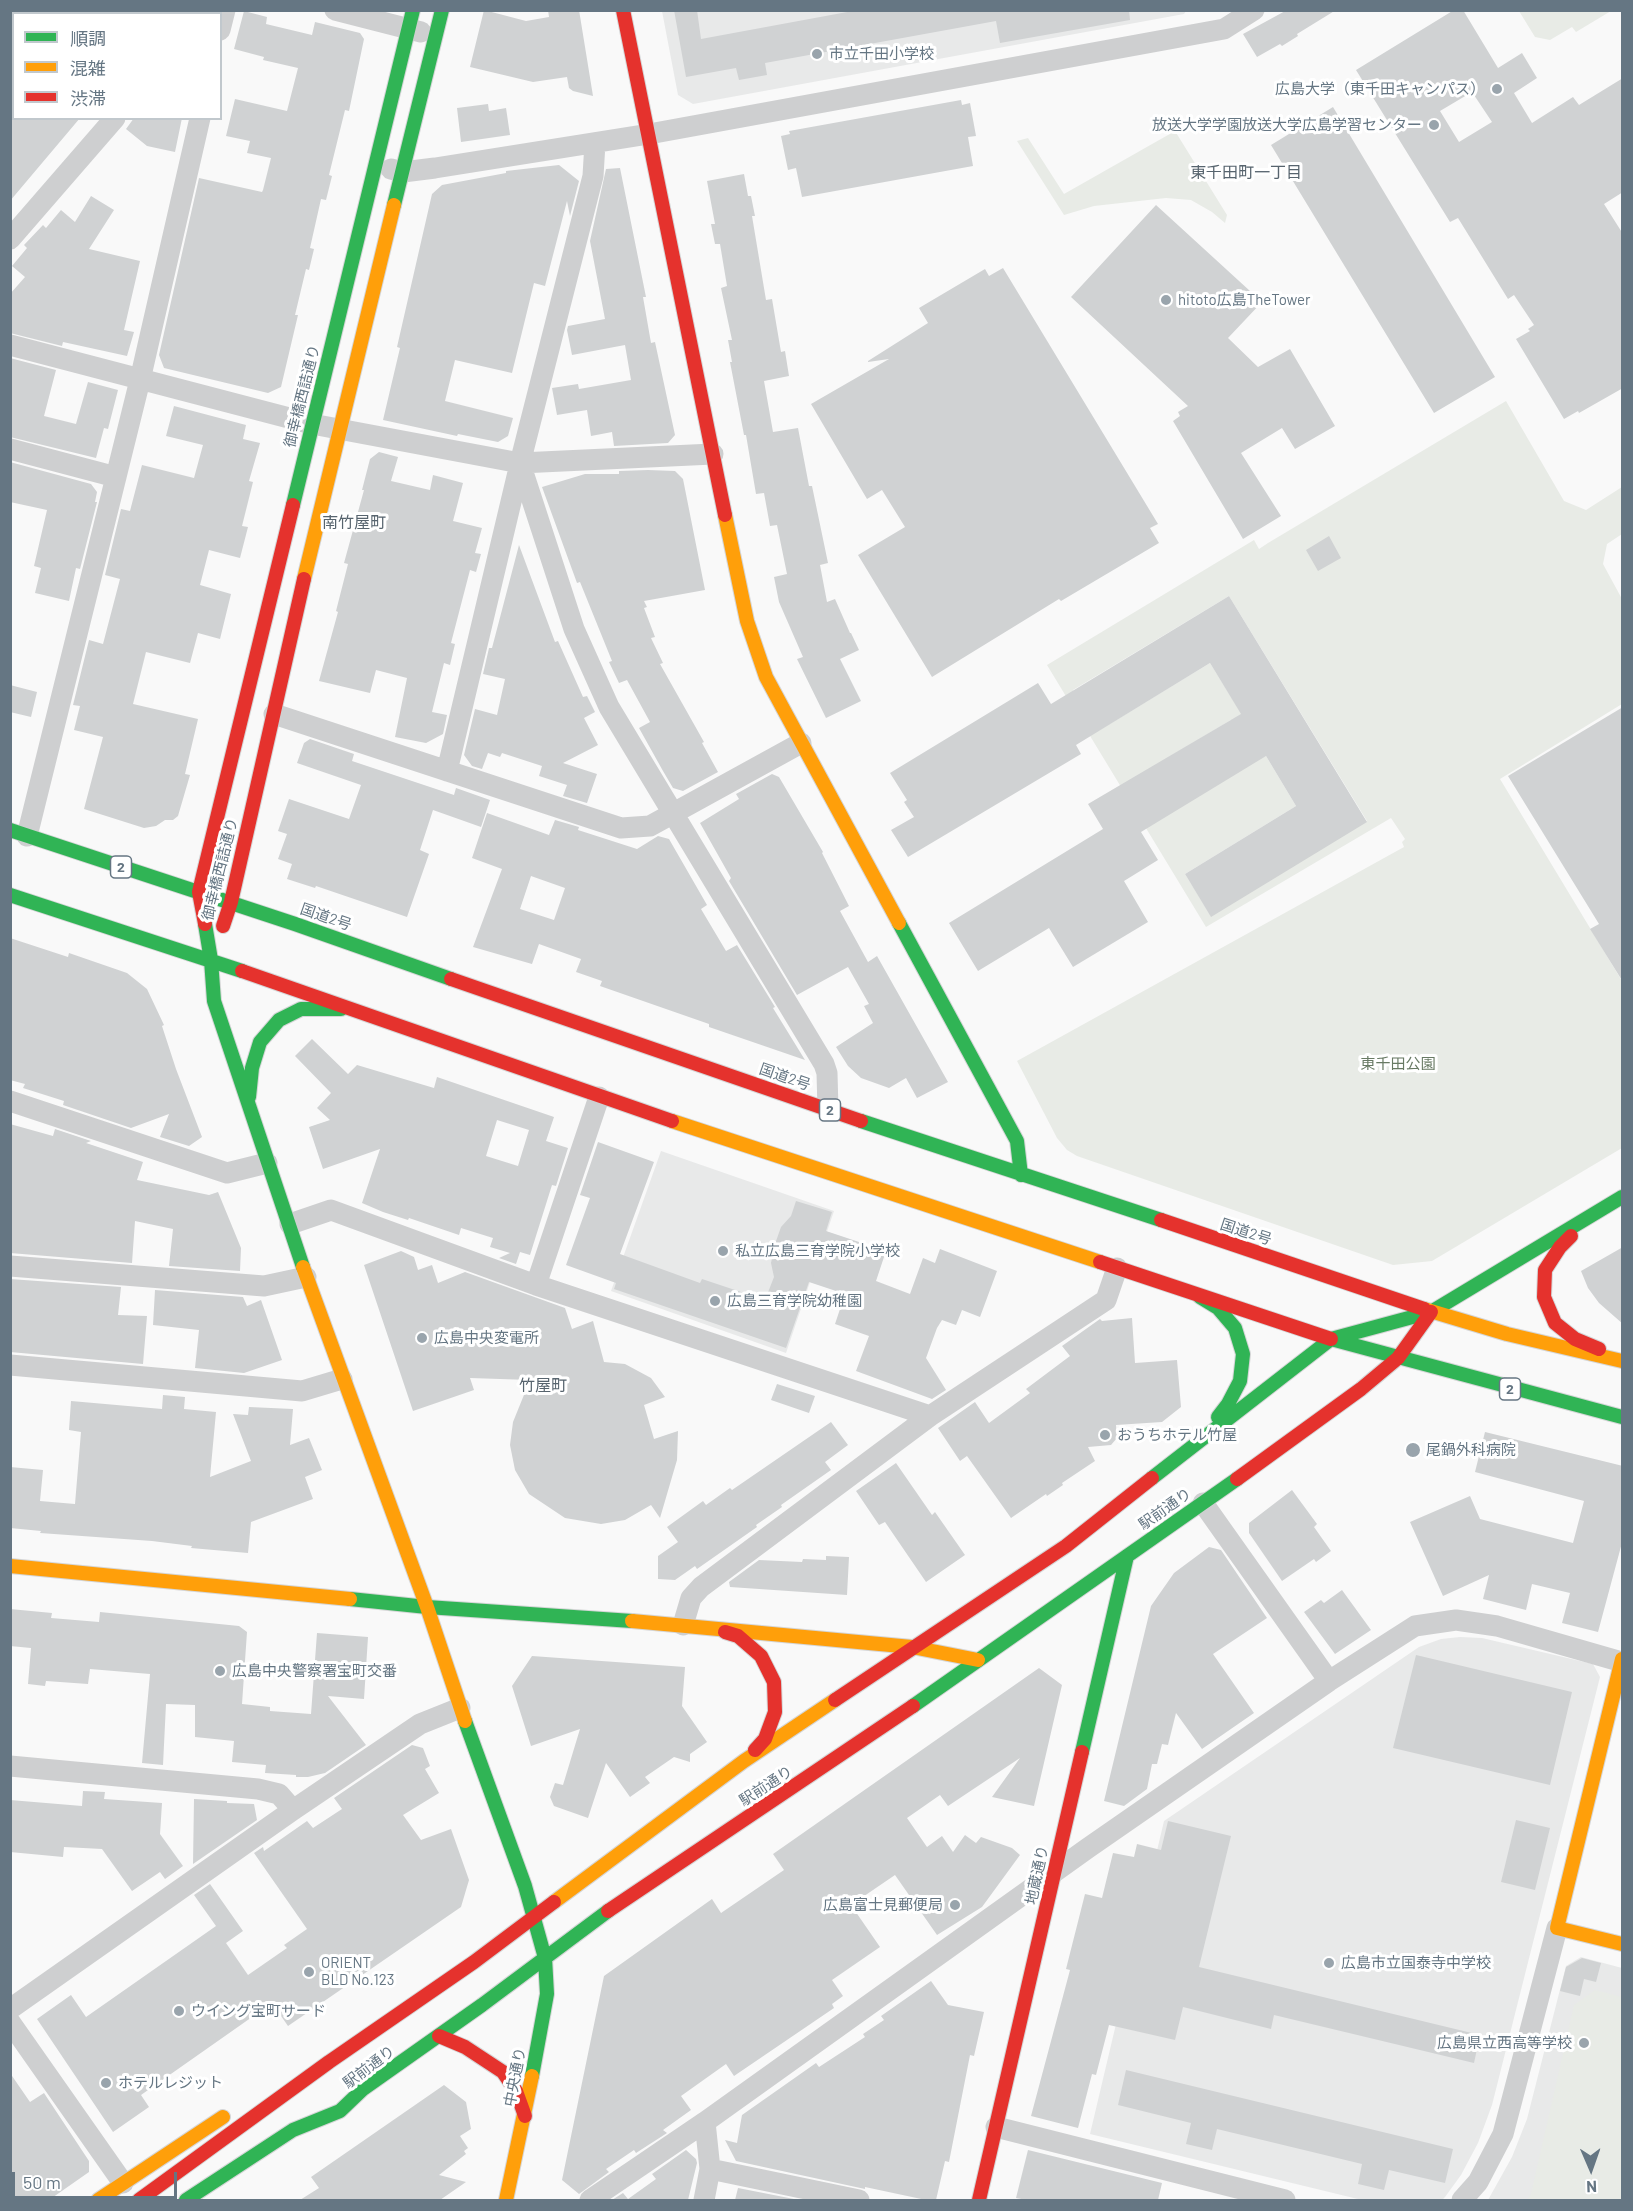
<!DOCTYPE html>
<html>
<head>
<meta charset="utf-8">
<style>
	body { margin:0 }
	#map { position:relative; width:1633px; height:2211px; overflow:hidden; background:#f9f9f9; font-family:Barlow,"Noto Sans JP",sans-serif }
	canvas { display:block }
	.frame { position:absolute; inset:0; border:12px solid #657683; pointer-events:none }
	.legend { position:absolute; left:12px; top:12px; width:210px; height:108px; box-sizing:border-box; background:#fff; border:2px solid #c1c8cd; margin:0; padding:8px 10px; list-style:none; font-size:18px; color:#657683 }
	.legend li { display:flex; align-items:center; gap:12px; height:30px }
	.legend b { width:30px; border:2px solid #c1c8cd }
	.north { position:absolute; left:1561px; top:2139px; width:60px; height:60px; -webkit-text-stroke:4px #fff; paint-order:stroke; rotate:178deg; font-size:16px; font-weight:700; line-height:24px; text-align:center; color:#657683 }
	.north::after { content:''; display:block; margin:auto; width:21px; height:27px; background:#657683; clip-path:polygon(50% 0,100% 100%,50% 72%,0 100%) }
	.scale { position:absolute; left:12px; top:2172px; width:165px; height:27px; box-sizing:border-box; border:3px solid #657683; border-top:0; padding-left:8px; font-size:18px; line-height:21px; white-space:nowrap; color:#657683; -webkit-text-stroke:4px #fff; paint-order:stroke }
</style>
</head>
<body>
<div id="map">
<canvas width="1633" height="2211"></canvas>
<div class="frame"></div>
<ul class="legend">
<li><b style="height:8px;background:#30b455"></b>順調</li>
<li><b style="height:8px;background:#ff9f0a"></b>混雑</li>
<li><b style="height:8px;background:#e5322d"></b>渋滞</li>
</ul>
<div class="north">N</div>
<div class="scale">50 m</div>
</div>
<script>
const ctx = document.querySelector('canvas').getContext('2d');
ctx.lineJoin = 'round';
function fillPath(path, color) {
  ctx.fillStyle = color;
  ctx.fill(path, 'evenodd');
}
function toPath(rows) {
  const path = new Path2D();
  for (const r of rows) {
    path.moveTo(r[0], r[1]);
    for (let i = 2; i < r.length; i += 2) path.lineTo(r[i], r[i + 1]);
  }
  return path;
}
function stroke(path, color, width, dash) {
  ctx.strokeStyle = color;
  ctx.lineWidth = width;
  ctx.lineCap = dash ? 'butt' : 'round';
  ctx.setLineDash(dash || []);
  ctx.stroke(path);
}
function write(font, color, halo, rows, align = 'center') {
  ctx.font = font + ' Barlow,"Noto Sans JP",sans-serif';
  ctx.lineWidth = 6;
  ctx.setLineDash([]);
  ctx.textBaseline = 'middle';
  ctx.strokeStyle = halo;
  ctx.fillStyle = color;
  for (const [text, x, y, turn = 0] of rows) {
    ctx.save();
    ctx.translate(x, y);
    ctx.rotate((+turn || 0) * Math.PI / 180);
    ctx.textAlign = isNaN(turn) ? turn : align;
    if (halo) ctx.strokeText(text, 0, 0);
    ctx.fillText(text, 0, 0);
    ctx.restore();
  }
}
const built = toPath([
	[662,11,1186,11,1184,14,693,104,678,95],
	[661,1151,834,1211,786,1353,611,1291],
	[1460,1637,1482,1638,1593,1664,1600,1677,1492,2105,1478,2143,1461,2175,1445,2197,1442,2200,1362,2200,1090,2134,1164,1821,1419,1647,1441,1639],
	[1581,1957,1622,1968,1622,2200,1488,2200,1512,2157,1527,2119,1566,1966]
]);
const green = toPath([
	[1519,11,1611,11,1576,32,1572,27,1550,40,1535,37],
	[1175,131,1227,215,1225,223,1212,212,1191,200,1166,198,1094,206,1064,215,1017,141,1028,138,1064,194],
	[1506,401,1564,501,1586,510,1622,487,1622,534,1607,544,1603,564,1622,599,1622,704,1500,779,1622,981,1622,1148,1432,1261,1393,1265,1077,1156,1067,1150,1057,1138,1017,1061,1404,847,1402,842,1405,839,1391,818,1206,927,1047,665,1254,540,1259,549,1268,543],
	[1229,596,1367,821,1211,916,1185,874,1296,806,1266,756,1129,781,1231,720,1251,729,1210,663,1098,731,1073,690],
	[1595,1990,1622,1997,1622,2200,1527,2200,1531,2194,1574,2005]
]);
const building = toPath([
	[484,10,526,21,549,17,548,10,579,10,593,96,573,91,569,88,567,77,533,82,470,67],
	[674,10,697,10,701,39,858,10,1129,10,1130,20,1000,43,996,21,765,63,767,75,739,80,736,68,686,77],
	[1287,10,1336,10,1297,34,1298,36,1282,46,1280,44,1257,57,1243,34],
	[1454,10,1463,10,1498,68,1522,53,1537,78,1514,93,1532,123,1573,97,1579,105,1623,78,1623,192,1604,204,1623,234,1623,388,1579,413,1578,411,1564,419,1516,339,1530,331,1528,329,1534,325,1514,295,1508,299,1458,218,1450,222,1356,70],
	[1472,92,1492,122,1459,142,1440,111],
	[244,11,267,17,266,24,312,35,315,22,360,33,364,39,349,111,345,110,329,175,332,176,326,200,321,199,310,248,314,249,309,270,306,269,295,315,298,315,281,387,268,393,164,368,159,355,199,178,262,192,263,190,271,158,247,153,250,141,226,136,235,99,287,111,298,68,263,60,264,57,234,49],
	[961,100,962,105,970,103,976,136,968,137,973,166,802,197,796,168,788,170,781,136,790,134,789,131],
	[488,104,489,111,506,108,510,135,461,142,457,108],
	[1333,107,1495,377,1434,413,1271,145],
	[10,118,80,118,10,201],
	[134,118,182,118,175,152,147,146,126,129],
	[559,165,579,181,570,216,567,201,545,286,534,283,512,373,455,360,445,401,513,418,508,436,498,442,458,434,457,436,383,420,400,348,397,347,432,194,442,185,506,173,506,171],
	[620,168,646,297,643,297,651,343,655,342,675,435,668,443,614,446,612,432,591,436,587,410,557,415,552,388,578,384,579,389,631,380,625,345,572,355,567,330,568,326,605,319,590,241,606,169],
	[744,174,748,196,751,196,755,216,752,216,766,300,772,299,781,352,785,351,789,376,764,381,773,432,798,428,809,486,812,486,828,563,820,565,827,602,835,599,850,633,851,633,859,650,840,659,861,701,826,718,797,659,803,657,779,602,774,577,787,574,777,525,770,526,764,493,756,494,746,435,744,435,730,362,732,362,728,340,732,340,721,288,727,286,720,244,715,244,711,224,715,224,707,181],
	[91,196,114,210,89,249,140,261,124,330,134,332,127,356,63,342,62,346,10,333,10,294,25,277,12,266,27,248,24,245,43,225,46,228,61,210,75,222],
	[1156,205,1262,302,1228,338,1258,367,1290,349,1335,426,1295,449,1282,428,1241,453,1281,516,1243,539,1173,421,1180,416,1178,412,1188,406,1071,297],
	[1003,268,1158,524,1150,528,1159,543,1061,601,1059,599,932,677,858,555,905,527,882,490,867,499,811,404,889,359,868,362,868,361,928,323,919,308,985,269,989,276],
	[10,358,56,370,44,416,76,424,88,382,118,390,108,429,104,428,96,458,10,437],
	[174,406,246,425,243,439,260,443,249,481,253,482,242,526,248,527,240,558,209,550,200,585,231,594,220,639,198,633,190,663,146,652,133,704,198,719,185,774,190,775,178,816,173,820,165,820,156,826,144,828,84,809,103,737,74,730,80,706,73,705,89,640,103,644,120,579,105,575,121,509,130,511,142,465,194,478,203,445,166,436],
	[379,452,398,457,391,481,430,490,433,475,463,483,453,521,482,528,475,553,481,554,476,572,470,570,451,643,455,644,450,665,444,663,432,712,447,715,443,734,426,743,395,737,407,678,376,670,370,693,319,681,338,612,336,611,348,564,344,563,364,490,362,490,370,459],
	[10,462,91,484,97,492,95,502,97,502,80,569,76,568,69,601,35,593,41,568,34,566,47,510,10,502],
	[648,470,675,471,683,479,705,590,644,601,647,607,644,608,655,637,651,638,663,663,660,664,704,742,702,743,718,772,683,791,673,788,663,771,639,728,650,722,627,680,619,683,609,662,612,661,580,582,577,583,542,487,585,474,619,474,619,471],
	[1329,536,1341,558,1318,571,1306,550],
	[519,545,555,642,558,641,583,697,587,696,595,712,584,718,598,745,563,763,597,774,587,803,563,796,567,785,539,776,542,766,502,753,500,757,488,753,482,769,472,766,464,755,475,709,497,715,505,679,483,674,489,648,492,648],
	[1229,596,1367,822,1211,917,1185,874,1296,806,1266,756,1141,832,1158,860,1124,881,1148,922,1073,967,1049,928,978,971,949,923,1103,829,1088,804,1241,714,1210,663,1076,745,1081,754,908,857,891,830,914,817,904,802,907,800,890,773,1038,683,1051,704],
	[10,685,37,692,31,717,10,712],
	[1623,707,1623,982,1590,929,1599,924,1508,776],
	[310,739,354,754,352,761,454,795,456,788,490,800,481,827,433,810,420,850,429,854,407,917,316,886,315,888,287,879,292,864,278,859,287,834,278,831,289,799,349,819,361,785,297,763,304,743],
	[772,774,779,777,823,852,822,853,849,906,840,911,868,962,877,956,948,1082,917,1098,906,1078,889,1088,861,1078,848,1066,836,1047,873,1023,864,1006,869,1004,848,967,797,995,729,881,731,878,700,823,739,799,736,794],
	[487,813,549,835,555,820,579,827,578,830,637,849,658,836,669,839,707,905,701,909,726,951,737,945,775,1007,773,1008,805,1060,709,1027,709,1024,600,986,602,981,576,972,581,959,539,944,532,964,473,947,502,869,472,858],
	[531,876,565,888,554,920,520,909],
	[10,938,68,957,69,953,127,973,147,989,164,1025,162,1026,176,1069,202,1137,189,1146,160,1137,169,1114,131,1128,63,1105,64,1101,23,1088,25,1084,10,1080],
	[312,1039,348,1074,357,1065,434,1088,437,1077,554,1117,546,1141,568,1148,556,1186,552,1185,530,1255,520,1252,516,1264,499,1258,510,1253,490,1247,493,1238,461,1228,459,1235,409,1218,408,1220,383,1212,362,1203,380,1149,323,1169,309,1127,330,1120,317,1108,331,1093,295,1056],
	[497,1120,529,1130,518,1166,486,1156],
	[10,1124,53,1136,55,1129,91,1141,86,1143,143,1162,137,1180,209,1195,218,1192,241,1248,240,1271,169,1266,173,1229,135,1221,132,1263,10,1253],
	[598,1142,654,1162,620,1254,700,1283,702,1279,765,1300,774,1277,771,1263,775,1244,781,1227,791,1216,796,1201,832,1212,826,1231,886,1251,876,1281,910,1294,923,1258,935,1263,940,1249,997,1271,980,1317,962,1310,956,1325,942,1320,937,1328,926,1358,946,1390,932,1399,856,1371,869,1336,835,1324,845,1294,809,1282,786,1348,614,1289,616,1283,566,1265,590,1198,580,1195],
	[1623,1247,1623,1324,1599,1303,1588,1288,1581,1271],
	[401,1251,414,1257,418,1270,432,1265,438,1283,465,1272,565,1308,572,1329,593,1321,604,1362,625,1364,651,1378,665,1397,644,1405,654,1439,678,1431,677,1460,660,1518,651,1505,625,1520,601,1524,565,1518,529,1494,515,1470,510,1445,513,1422,530,1380,470,1378,474,1390,413,1411,364,1265],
	[10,1279,121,1287,118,1315,147,1316,143,1364,10,1352],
	[155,1290,243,1297,247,1306,261,1300,282,1360,244,1373,195,1368,199,1330,153,1325],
	[1132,1318,1135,1363,1177,1360,1181,1407,1162,1422,1116,1425,1117,1438,1111,1445,1088,1447,1095,1461,1062,1483,1063,1485,1047,1496,1046,1494,1011,1518,967,1456,960,1461,938,1428,975,1402,989,1423,1030,1393,1026,1389,1070,1356,1062,1346,1100,1319,1102,1321],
	[777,1384,815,1396,809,1413,771,1400],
	[163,1395,185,1397,184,1409,216,1412,210,1477,251,1461,233,1414,248,1415,249,1407,293,1409,290,1445,309,1438,322,1470,305,1477,313,1499,251,1522,248,1553,191,1548,192,1546,152,1541,40,1533,41,1531,10,1528,10,1467,43,1470,40,1501,75,1504,81,1432,69,1430,71,1401,162,1409],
	[831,1422,848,1445,825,1462,831,1470,781,1505,782,1507,756,1525,757,1527,697,1569,695,1566,675,1580,658,1579,658,1556,678,1542,667,1527,703,1501,706,1505,730,1488,732,1490],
	[1485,1432,1623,1466,1623,1539,1598,1632,1562,1623,1570,1593,1532,1584,1526,1610,1483,1599,1489,1575,1443,1596,1410,1522,1470,1496,1480,1519,1573,1543,1584,1501,1475,1472],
	[896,1463,932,1515,935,1512,965,1555,926,1582,885,1522,879,1525,856,1491],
	[1292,1490,1317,1524,1314,1527,1331,1551,1316,1562,1314,1559,1282,1581,1249,1533,1249,1523],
	[1209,1547,1221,1550,1267,1618,1213,1654,1254,1713,1202,1749,1176,1713,1168,1745,1162,1744,1157,1764,1152,1764,1147,1789,1124,1806,1104,1801,1151,1606,1174,1573],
	[826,1556,849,1557,847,1595,730,1587,729,1582,759,1560,802,1562,803,1559,826,1560],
	[1342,1590,1371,1630,1335,1654,1304,1612,1321,1600,1324,1603],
	[10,1609,52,1613,51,1618,99,1622,100,1612,239,1626,247,1632,242,1704,270,1707,270,1711,311,1714,317,1633,368,1637,364,1699,328,1696,366,1745,325,1773,308,1777,296,1777,296,1775,265,1773,266,1765,232,1762,234,1741,195,1737,195,1705,166,1704,163,1765,142,1763,150,1674,90,1669,88,1684,46,1681,45,1686,28,1684,31,1648,10,1646],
	[1416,1655,1572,1692,1550,1785,1393,1748],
	[532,1656,685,1667,682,1706,707,1742,690,1754,690,1762,674,1757,645,1777,650,1783,630,1797,606,1763,588,1818,554,1806,550,1797,555,1783,563,1785,580,1729,531,1746,512,1686],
	[1039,1668,1062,1685,1034,1806,992,1797,1020,1758,948,1806,940,1795,907,1818,927,1847,942,1836,953,1852,965,1835,976,1843,981,1837,1012,1848,1020,1855,982,1907,937,1935,895,1875,851,1905,880,1947,832,1980,843,1996,832,2004,834,2008,734,2076,726,2064,681,2096,691,2110,663,2130,667,2133,636,2153,634,2150,606,2169,609,2172,579,2194,562,2180,604,1976,712,1899,721,1913,784,1870,773,1854],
	[412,1745,423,1748,430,1766,425,1769,439,1793,403,1815,421,1840,451,1829,469,1880,461,1907,288,2026,272,2003,141,2095,149,2107,113,2132,37,2019,71,1995,86,2017,216,1926,194,1895,210,1884,243,1931,226,1943,248,1975,287,1948,284,1945,307,1929,254,1853,263,1847,264,1851,307,1821,313,1828,342,1809,334,1798],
	[83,1791,105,1792,104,1799,162,1803,160,1834,183,1866,165,1879,160,1872,132,1891,102,1849,64,1847,63,1857,10,1852,10,1800,82,1806],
	[194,1799,227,1801,227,1803,254,1804,257,1820,193,1864],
	[1516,1820,1550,1828,1535,1890,1501,1882],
	[1168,1821,1231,1836,1199,1967,1480,2035,1474,2063,1274,2015,1271,2029,1183,2007,1175,2040,1109,2025,1096,2075,1092,2074,1078,2128,1031,2116,1070,1970,1066,1969,1085,1894,1102,1898,1113,1853,1134,1857,1137,1844,1161,1850],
	[1582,1958,1601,1963,1596,1982,1584,1979,1580,1996,1560,1991,1566,1967],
	[931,1981,948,2005,984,2012,974,2056,970,2055,949,2162,945,2161,936,2200,926,2200,865,2187,865,2189,736,2161,725,2140,737,2143,742,2115,816,2063,819,2067,865,2037,863,2034,884,2020,881,2016],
	[1126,2070,1453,2149,1445,2183,1389,2170,1384,2190,1358,2184,1362,2164,1217,2129,1212,2150,1186,2144,1191,2123,1118,2105],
	[10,2073,30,2102,44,2093,89,2161,89,2172,49,2200,10,2200],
	[444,2085,466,2102,471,2129,460,2136,468,2148,464,2151,466,2154,439,2175,466,2182,440,2200,300,2200,319,2188,311,2177],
	[686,2150,696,2159,697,2163,688,2200,612,2200,623,2193,628,2199,656,2179,652,2174],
	[1028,2150,1162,2183,1158,2200,1027,2200,1016,2198],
	[738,2188,799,2200,735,2200]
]);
const street = toPath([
	[335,10,421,32],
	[206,14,208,10],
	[220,30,225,10],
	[595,143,593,176,520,463,574,629,609,707,824,1064,827,1073,828,1110],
	[391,169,403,172,435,168,649,134,1224,29,1254,10],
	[10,239,115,118],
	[10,345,312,424,520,463,713,454],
	[10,449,116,477],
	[274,714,621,828,650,826,801,743],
	[447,771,520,464],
	[27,836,140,380,200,118],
	[10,1101,227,1173,267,1163],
	[290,1224,331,1210,536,1285,930,1416],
	[10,1266,264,1286,306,1277],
	[536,1285,599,1097],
	[10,1365,302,1391,342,1379],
	[1203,1503,1329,1681],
	[683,1625,691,1598,701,1587,930,1416,1106,1300,1117,1268],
	[10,1766,258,1789,279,1794,293,1810],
	[10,2009,293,1810,420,1724,460,1708],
	[10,2022,123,2183],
	[996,2127,1285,2200],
	[710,2169,859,2200],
	[590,2200,705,2122,1088,1848,1329,1681,1415,1626,1456,1620,1497,1626,1622,1662],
	[704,2200,710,2169,705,2122],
	[1462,2200,1478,2182,1503,2134,1557,1928]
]);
const fast = toPath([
	[394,205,442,10],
	[293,505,413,10],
	[10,830,295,924,451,979],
	[10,895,242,971],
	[899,923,1017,1141,1021,1175],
	[205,924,211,960,214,1001,303,1267],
	[249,1097,252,1068,260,1042,279,1020,301,1009,341,1009],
	[861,1121,1161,1220],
	[1200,1297,1218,1308,1235,1328,1243,1354,1240,1381,1228,1404,1218,1417],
	[1331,1339,1622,1417],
	[1152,1478,1331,1339,1431,1312,1622,1197],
	[350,1599,427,1607,632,1621],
	[913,1706,1237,1479],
	[465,1721,525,1886,545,1958,547,1994,532,2076],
	[1082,1752,1127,1556],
	[186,2200,293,2130,340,2111,363,2089,482,2005,608,1911]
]);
const slow = toPath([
	[725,515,747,621,766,677,899,923],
	[304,579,394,205],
	[672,1121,1100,1262],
	[303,1267,427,1607,465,1721],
	[1424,1309,1507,1334,1622,1361],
	[10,1566,350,1599],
	[632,1621,912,1647,978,1660],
	[1622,1659,1557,1928,1622,1944],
	[554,1902,744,1761,835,1700],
	[98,2200,223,2117],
	[506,2200,532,2076]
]);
const jam = toPath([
	[623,10,725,515],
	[205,924,199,892,293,505],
	[223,926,231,902,304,579],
	[242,971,672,1121],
	[451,979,861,1121],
	[1161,1220,1424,1309],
	[1571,1236,1560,1247,1545,1270,1544,1297,1555,1323,1575,1339,1599,1349],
	[1100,1262,1331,1339],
	[1237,1479,1361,1389,1398,1358,1431,1312],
	[725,1632,738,1636,761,1656,774,1682,775,1712,765,1739,755,1750],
	[835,1700,1066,1546,1152,1478],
	[608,1911,913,1706],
	[439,2036,465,2047,503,2072,516,2091,525,2116],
	[139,2200,329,2062,474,1962,554,1902],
	[979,2200,1082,1752]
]);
const markers = [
	[817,54,6,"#99a4ac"],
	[1497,89,6,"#99a4ac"],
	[1434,125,6,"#99a4ac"],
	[1166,300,6,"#99a4ac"],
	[723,1251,6,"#99a4ac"],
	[715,1301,6,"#99a4ac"],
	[422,1338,6,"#99a4ac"],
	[1105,1435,6,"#99a4ac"],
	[1413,1450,8,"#99a4ac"],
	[220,1671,6,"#99a4ac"],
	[955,1905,6,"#99a4ac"],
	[1329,1963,6,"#99a4ac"],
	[309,1972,6,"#99a4ac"],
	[179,2011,6,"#99a4ac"],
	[1584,2043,6,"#99a4ac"],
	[106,2083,6,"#99a4ac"]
];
const shields = [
	[121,867,21],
	[830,1110,21],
	[1510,1389,21]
];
const shieldNames = [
	["2",121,867],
	["2",830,1110],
	["2",1510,1389]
];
const poiNames = [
	["市立千田小学校",829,54],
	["広島大学（東千田キャンパス）",1485,89,"right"],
	["放送大学学園放送大学広島学習センター",1422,125,"right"],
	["hitoto広島TheTower",1178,300],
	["私立広島三育学院小学校",735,1251],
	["広島三育学院幼稚園",727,1301],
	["広島中央変電所",434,1338],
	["おうちホテル竹屋",1117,1435],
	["尾鍋外科病院",1426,1450],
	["広島中央警察署宝町交番",232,1671],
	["広島富士見郵便局",943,1905,"right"],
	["ORIENT",321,1963],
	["BLD No.123",321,1980],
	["広島市立国泰寺中学校",1341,1963],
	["ウイング宝町サード",191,2011],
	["広島県立西高等学校",1572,2043,"right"],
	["ホテルレジット",118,2083]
];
const streetNames = [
	["御幸橋西詰通り",302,396,-76],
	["御幸橋西詰通り",220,869,-76],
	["国道2号",326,917,19],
	["国道2号",785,1077,19],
	["国道2号",1246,1232,18],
	["駅前通り",1165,1509,-35],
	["駅前通り",766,1786,-33],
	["地蔵通り",1037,1875,-78],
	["駅前通り",369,2067,-37],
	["中央通り",515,2077,-79]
];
const parkNames = [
	["東千田公園",1398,1064]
];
const neighbourhoodNames = [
	["東千田町一丁目",1246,173],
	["南竹屋町",354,523],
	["竹屋町",543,1386]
];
fillPath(built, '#e8e9e9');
fillPath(green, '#e8ebe6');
fillPath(building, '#d0d2d3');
stroke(fast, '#d5d6d7', 16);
stroke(slow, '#d5d6d7', 16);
stroke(jam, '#d5d6d7', 16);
stroke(street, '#cecfd0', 21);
stroke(fast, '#30b455', 14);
stroke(slow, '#ff9f0a', 14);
stroke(jam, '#e5322d', 14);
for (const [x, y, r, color] of markers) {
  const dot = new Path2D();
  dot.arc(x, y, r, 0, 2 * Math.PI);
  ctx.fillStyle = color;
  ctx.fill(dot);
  stroke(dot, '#fff', 2);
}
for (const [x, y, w] of shields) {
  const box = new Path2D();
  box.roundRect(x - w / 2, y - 11, w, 22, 4.5);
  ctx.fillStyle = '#fff';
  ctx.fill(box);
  stroke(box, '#657683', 1.5);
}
write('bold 14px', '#657683', null, shieldNames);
write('15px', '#657683', '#fff', poiNames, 'left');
write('15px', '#657683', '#fff', streetNames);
write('15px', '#687a64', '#fff', parkNames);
write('16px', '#57646e', '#fff', neighbourhoodNames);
</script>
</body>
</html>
